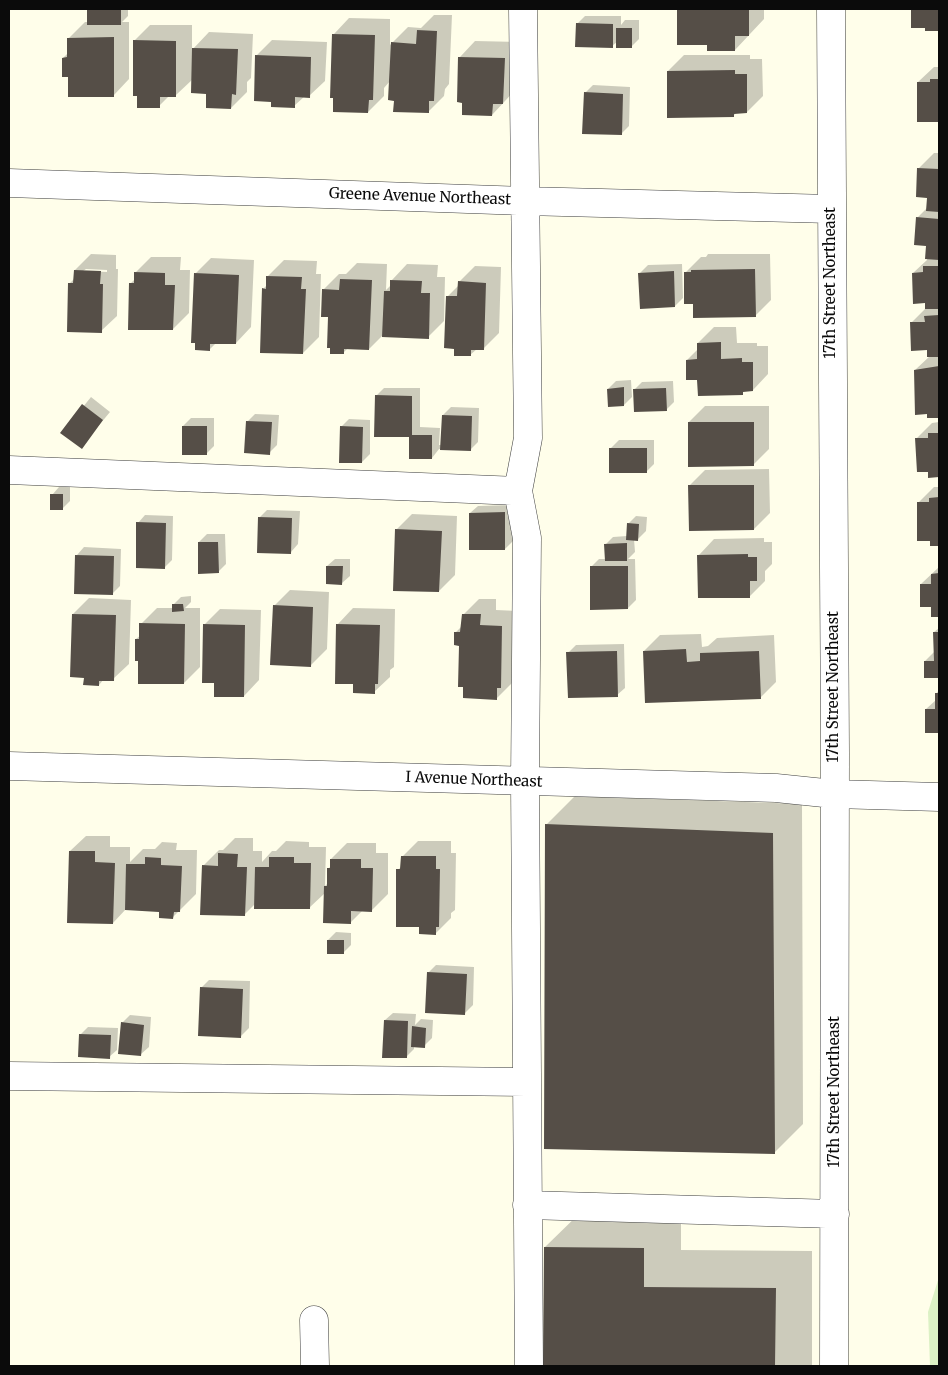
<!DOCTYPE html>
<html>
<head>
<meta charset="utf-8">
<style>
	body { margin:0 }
	#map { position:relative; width:948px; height:1375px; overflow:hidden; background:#fffeea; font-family:Merriweather,serif }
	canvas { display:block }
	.frame { position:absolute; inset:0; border:10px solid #0b0b0b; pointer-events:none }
</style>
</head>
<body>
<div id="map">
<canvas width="948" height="1375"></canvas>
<div class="frame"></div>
</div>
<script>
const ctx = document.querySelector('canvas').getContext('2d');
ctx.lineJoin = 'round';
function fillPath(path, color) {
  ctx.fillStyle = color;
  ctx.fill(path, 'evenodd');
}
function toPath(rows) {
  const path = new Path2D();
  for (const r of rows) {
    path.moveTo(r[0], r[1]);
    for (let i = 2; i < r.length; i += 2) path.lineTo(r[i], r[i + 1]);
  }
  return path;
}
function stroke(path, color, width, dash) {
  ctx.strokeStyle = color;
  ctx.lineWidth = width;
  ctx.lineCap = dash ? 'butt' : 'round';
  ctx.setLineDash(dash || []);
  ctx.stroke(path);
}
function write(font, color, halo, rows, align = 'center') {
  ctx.font = font + ' Merriweather,serif';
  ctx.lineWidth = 5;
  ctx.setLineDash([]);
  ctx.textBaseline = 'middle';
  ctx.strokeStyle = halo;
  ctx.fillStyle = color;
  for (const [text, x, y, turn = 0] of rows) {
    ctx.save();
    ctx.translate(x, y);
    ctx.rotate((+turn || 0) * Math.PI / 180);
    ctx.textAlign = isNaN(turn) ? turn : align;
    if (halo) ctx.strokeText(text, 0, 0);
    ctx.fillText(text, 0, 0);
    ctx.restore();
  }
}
const pitch = toPath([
	[939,1277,939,1366,930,1366,928,1312]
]);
const shadow = toPath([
	[88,9,128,9,128,16,122,22,129,22,129,79,114,95,69,75,63,58,69,52,69,38,85,22,88,22],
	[679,9,764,9,764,19,735,50,709,44,678,44],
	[434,15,452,15,449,84,445,89,444,96,428,112,395,100,390,81,384,88,384,96,368,112,334,34,349,18,390,19,390,45,408,27,421,28],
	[585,16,621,16,621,25,625,20,639,20,639,39,631,47,617,42,612,46,577,24],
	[150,25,192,25,192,50,209,32,253,34,251,78,247,82,247,92,231,108,208,92,193,79,176,95,170,95,159,106,134,41],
	[272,40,327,42,325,81,309,96,305,96,294,106,272,101,256,56],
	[475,41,520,42,518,87,492,115,460,57],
	[684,55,750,55,750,59,762,59,763,96,747,112,737,112,734,115,668,71],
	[934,67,939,67,939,121,918,121,918,82],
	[593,85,630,87,629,126,621,134,585,93],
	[934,153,939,153,939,417,929,417,915,370,930,356,928,349,912,322,926,308,926,302,913,273,927,260,928,244,917,218,928,207,928,197,919,168],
	[91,254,116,255,116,269,118,269,117,316,101,331,70,283,75,278,75,270],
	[86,269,107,270,107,272,83,271],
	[708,254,770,254,771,300,755,316,694,303,685,273,701,257,706,257],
	[151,257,181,257,180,270,190,270,189,313,173,329,130,284,135,279,135,273],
	[211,258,254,260,251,327,236,343,216,343,209,350,195,274],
	[284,260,317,261,316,274,321,274,319,337,303,353,264,288,267,285,268,276],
	[357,263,387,264,386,290,391,285,392,280,407,264,438,265,437,277,445,277,444,321,428,337,382,336,369,349,348,348,343,353,329,316,323,290,339,274,346,274],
	[682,264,683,298,675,306,640,273,648,265],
	[475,266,501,267,499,333,483,349,477,349,470,355,447,297,459,285,459,282],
	[714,327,736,327,737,343,757,343,757,346,768,346,768,374,753,390,745,390,742,393,699,379,687,360,698,349,698,343],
	[631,380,632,397,624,405,608,389,616,381],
	[673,381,674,402,666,410,634,390,642,382],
	[384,388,420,388,420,427,440,428,439,445,442,445,443,415,451,407,479,408,478,442,470,450,439,449,432,458,376,396],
	[91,397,110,412,81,447,62,433],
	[705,406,769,406,769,449,753,465,689,422],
	[255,414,279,415,277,445,269,453,247,422],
	[191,418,214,418,214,446,206,454,183,426],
	[349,419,370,420,370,454,362,462,341,427],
	[939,422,939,476,930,476,916,439,932,423],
	[619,440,654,440,654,464,646,472,611,448],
	[769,469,770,513,754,529,689,486,705,470],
	[59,487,70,487,70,501,62,509,52,495],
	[934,487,939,487,939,544,931,545,918,503],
	[513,505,513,541,505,549,470,513,478,506],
	[267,510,300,511,298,544,291,552,259,518],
	[412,514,457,516,455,575,439,591,396,530],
	[145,515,173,516,172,560,164,568,138,523],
	[636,516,647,517,646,531,638,539,634,539,635,552,628,559,635,559,636,600,628,608,591,567,599,559,606,559,605,545,613,537,627,536,628,524],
	[207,534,225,534,226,564,218,572,199,542],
	[764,538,764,542,772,542,772,564,765,571,765,581,750,596,699,555,714,539],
	[84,547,121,549,120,586,112,594,77,555],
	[335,559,350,559,350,576,342,583,327,566],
	[939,567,939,616,932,616,932,606,921,584],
	[290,590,329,592,327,649,311,665,274,606],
	[191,596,191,602,185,608,200,608,200,667,184,683,139,659,136,639,141,635,141,624,157,608,173,608,173,605,181,597],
	[89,598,131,600,129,664,113,679,104,679,99,685,85,677,73,614],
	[479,599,496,599,496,610,518,611,513,682,497,698,461,645,455,633,462,626,463,615],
	[353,608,395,609,394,667,390,670,390,677,374,692,354,682,338,624],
	[220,609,261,610,259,680,244,696,215,682,204,625],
	[939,628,939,677,925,677,925,661,935,651,934,632],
	[701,634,702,647,708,646,717,638,774,635,776,682,760,698,644,651,660,635],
	[624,644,625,688,617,695,568,653,576,645],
	[939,690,939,731,927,731,926,709,936,700,936,694],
	[575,796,802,804,803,1124,774,1153,546,825],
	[86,836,110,836,110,847,130,847,130,862,143,849,155,849,162,842,177,843,176,850,197,850,196,894,173,917,160,910,126,909,113,923,70,851],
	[235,838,253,838,253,851,262,851,262,862,272,851,276,851,286,841,309,842,309,847,326,847,325,886,328,883,329,868,331,866,331,859,347,843,376,843,376,853,388,853,388,894,372,910,363,910,350,923,325,893,309,908,255,904,244,915,203,866,219,850,223,850],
	[418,841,451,841,451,853,456,853,455,910,451,913,451,918,435,934,420,926,398,870,402,866,402,857],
	[336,932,351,933,351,945,343,953,328,940],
	[436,965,474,967,473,1005,465,1013,428,973],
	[209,980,250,981,249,1028,241,1036,201,988],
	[393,1013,416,1014,415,1025,421,1019,433,1020,432,1038,424,1046,414,1046,414,1049,406,1057,385,1020],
	[130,1015,151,1017,149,1047,141,1054,122,1023],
	[88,1027,118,1028,117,1050,109,1057,80,1035],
	[583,1210,681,1211,681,1250,812,1251,812,1366,544,1366,545,1247]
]);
const building = toPath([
	[87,9,121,9,121,25,87,25],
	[677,9,749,9,749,36,735,36,735,51,707,51,707,45,677,45],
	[911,9,939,9,939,31,925,31,925,28,911,28],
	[576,23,613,24,613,48,575,47],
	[616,28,632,28,632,48,616,48],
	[417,30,437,31,434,101,429,101,429,113,393,112,394,101,388,100,391,42,416,44],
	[332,34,375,35,373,100,369,100,368,113,333,112,333,98,330,98],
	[114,37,114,97,68,97,68,77,62,77,62,58,67,57,67,38],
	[133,40,176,41,176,97,160,97,160,108,137,108,137,96,133,96],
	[192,48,238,49,236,95,232,94,231,109,206,108,206,94,191,93],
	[255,55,311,57,310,98,295,97,295,108,271,107,271,102,254,101],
	[458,57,505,58,503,104,493,104,492,116,462,115,462,103,457,102],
	[735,70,735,74,747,74,747,113,734,114,734,117,667,118,667,71],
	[930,79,939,79,939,122,917,122,917,82,930,82],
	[584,92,623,94,622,135,582,134],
	[917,168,939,169,939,212,926,211,927,198,916,197],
	[916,217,939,219,939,260,925,259,926,246,914,245],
	[923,266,939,266,939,309,925,309,925,303,913,304,912,273,923,272],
	[755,269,756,317,693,318,693,304,684,304,684,272,691,272,691,270],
	[74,270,101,271,100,284,103,284,102,333,67,332,68,283,73,283],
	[674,271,675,307,640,309,638,273],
	[134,272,165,273,165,285,175,285,173,330,128,330,129,283,134,283],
	[194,273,239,275,236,344,210,344,210,351,195,350,195,343,191,343],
	[266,276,302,277,301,289,306,289,303,354,260,353,262,288,266,289],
	[340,279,372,280,369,350,344,349,344,354,330,354,330,348,327,348,328,317,321,317,322,289,339,290],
	[390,280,422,281,421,293,430,293,429,339,382,337,384,291,390,291],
	[458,281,486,283,484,350,471,350,471,356,454,356,454,349,444,348,446,296,457,296],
	[939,315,939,357,927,357,927,350,911,351,910,322,925,322,924,316],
	[721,342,721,359,742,358,742,362,753,362,753,391,743,392,743,395,698,396,697,380,686,380,686,360,697,359,697,343],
	[939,366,939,418,927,418,927,414,915,415,914,370],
	[624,387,624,406,608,407,607,389],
	[666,388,667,411,634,412,633,389],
	[375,395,412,396,412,435,432,435,432,459,409,459,409,437,374,437],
	[82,404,103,420,82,449,60,433],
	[442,415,472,416,471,451,440,450],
	[246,421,272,422,270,455,244,453],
	[688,422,754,422,754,466,688,467],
	[182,426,207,426,207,455,182,455],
	[340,426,363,427,362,463,339,463],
	[928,433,939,433,939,477,928,478,928,472,917,472,915,438,928,438],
	[609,448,647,448,647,473,609,473],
	[688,485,754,485,754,530,689,531],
	[50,494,63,494,63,510,50,510],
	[939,497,939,546,930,546,930,541,917,541,917,502,929,502,929,498],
	[505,512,505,550,469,550,469,513],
	[258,517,292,518,291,554,257,553],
	[136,522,166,523,165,569,136,568],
	[627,523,639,524,638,541,626,540],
	[395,529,442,531,439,592,393,591],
	[198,542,218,542,219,573,198,574],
	[627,543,627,561,605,561,604,544],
	[748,554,748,557,757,557,757,581,750,581,750,598,698,598,697,555],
	[75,555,114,556,113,595,74,594],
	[326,566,343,566,342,585,326,584],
	[590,566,628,566,628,609,590,610],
	[939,573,939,617,931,617,931,607,920,607,920,584,931,584,931,574],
	[172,604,183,604,184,611,172,612],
	[273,605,313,607,311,667,270,665],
	[72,614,116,615,114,681,99,681,99,686,83,685,84,678,70,677],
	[462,614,481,614,480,625,502,626,501,688,497,688,497,700,463,698,463,687,458,687,459,646,454,645,454,632,460,632],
	[139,623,185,624,184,684,138,684,138,661,135,661,135,639,139,639],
	[203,624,245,625,244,697,214,697,214,683,202,683],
	[336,624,380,625,378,684,375,684,375,694,353,693,353,684,335,684],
	[933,632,939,632,939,678,924,678,924,661,934,661],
	[686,649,687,662,700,661,700,653,759,651,761,699,645,703,643,651],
	[617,651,618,697,568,698,566,652],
	[935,693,939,693,939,733,925,733,925,709,935,709],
	[545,824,773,833,775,1154,544,1149],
	[69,851,95,851,95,862,115,863,113,924,67,923],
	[218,853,238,854,237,867,247,867,245,916,200,915,202,865,218,866],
	[401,856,436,856,436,869,440,869,439,927,436,927,436,935,419,934,419,927,396,927,396,869,400,869],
	[145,857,161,858,161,865,182,866,180,912,174,912,173,919,159,918,159,912,125,910,126,864,145,864],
	[269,857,294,857,294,863,311,863,310,909,254,909,255,867,269,867],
	[330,859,361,859,361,868,373,868,372,912,351,911,351,924,323,923,324,886,327,886,327,868,330,868],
	[327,940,344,940,344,954,327,954],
	[427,972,467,974,465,1015,425,1013],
	[200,987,243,989,241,1038,198,1036],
	[384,1020,408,1021,407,1058,382,1058],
	[121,1022,144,1025,141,1056,118,1054],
	[412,1026,426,1028,425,1048,411,1047],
	[79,1034,111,1035,110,1059,78,1057],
	[544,1247,644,1248,644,1287,776,1288,775,1366,543,1366]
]);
const minor = toPath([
	[523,9,528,438,518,491,527,538,525,782,529,1366],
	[831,9,835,753,834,1366],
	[9,183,525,201,831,209],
	[9,470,518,491],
	[9,766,776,788,834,794,939,797],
	[9,1076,526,1082],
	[527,1205,835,1214],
	[314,1320,315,1366]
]);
const streetNames = [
	["Greene Avenue Northeast",420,197,2],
	["17th Street Northeast",831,283,-90],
	["17th Street Northeast",834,687,-90],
	["I Avenue Northeast",474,780,2],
	["17th Street Northeast",835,1092,-90]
];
fillPath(pitch, '#dcf1c5');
fillPath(shadow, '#0003');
fillPath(building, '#554e47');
stroke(minor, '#3e3e3e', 29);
stroke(minor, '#fff', 28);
write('15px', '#0b0b0b', '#fff', streetNames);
</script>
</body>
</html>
